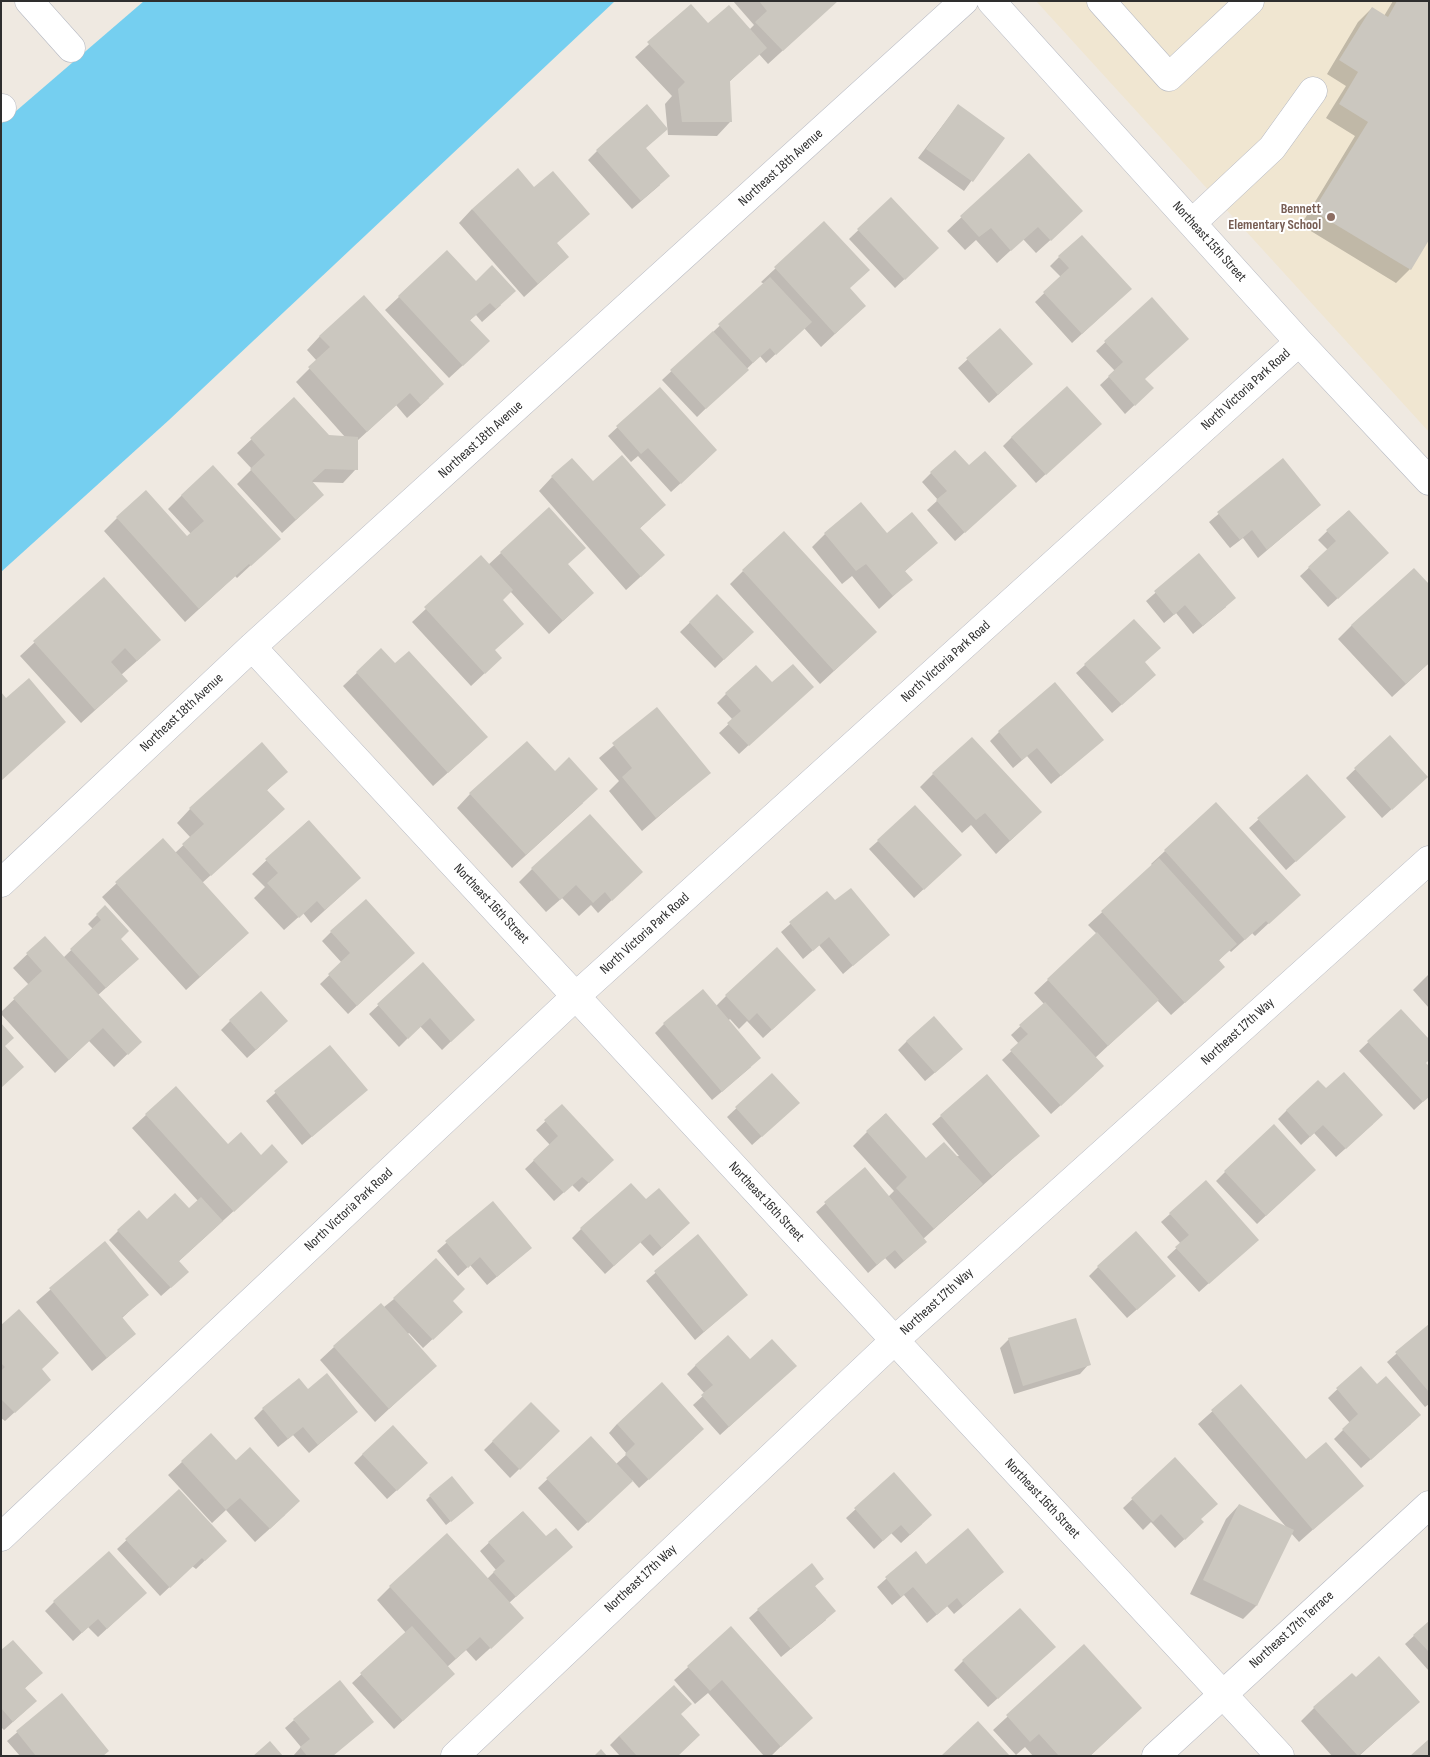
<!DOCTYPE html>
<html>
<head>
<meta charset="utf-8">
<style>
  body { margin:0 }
  #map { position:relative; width:1430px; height:1757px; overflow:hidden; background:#efe9e1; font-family:"Sofia Sans Condensed",sans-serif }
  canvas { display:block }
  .frame { position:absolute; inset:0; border:2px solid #2e2e2e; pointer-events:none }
</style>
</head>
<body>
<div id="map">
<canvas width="1430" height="1757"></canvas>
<div class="frame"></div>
</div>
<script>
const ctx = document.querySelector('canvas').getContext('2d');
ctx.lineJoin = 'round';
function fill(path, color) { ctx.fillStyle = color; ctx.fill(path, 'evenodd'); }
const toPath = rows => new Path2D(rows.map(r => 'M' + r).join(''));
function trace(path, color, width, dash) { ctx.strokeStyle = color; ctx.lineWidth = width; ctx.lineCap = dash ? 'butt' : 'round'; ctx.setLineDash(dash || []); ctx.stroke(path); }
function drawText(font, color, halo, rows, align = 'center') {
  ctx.font = font + ' "Sofia Sans Condensed",sans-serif'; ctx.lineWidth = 4; ctx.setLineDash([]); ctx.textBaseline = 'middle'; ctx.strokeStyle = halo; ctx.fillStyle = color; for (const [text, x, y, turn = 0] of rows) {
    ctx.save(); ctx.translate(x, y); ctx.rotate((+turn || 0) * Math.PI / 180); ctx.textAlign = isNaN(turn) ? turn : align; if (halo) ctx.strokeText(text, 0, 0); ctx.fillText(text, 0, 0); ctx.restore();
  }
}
fill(toPath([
  [1036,1,1429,1,1429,432]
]), '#f0e6d1');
fill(toPath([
  [144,1,615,1,169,420,1,572,1,124]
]), '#75cff0');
fill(toPath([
  [733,1,837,1,768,64,759,54,729,82,730,122,717,136,668,135,665,104,672,96,635,57,691,6,707,25,749,30,754,25],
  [1393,1,1429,1,1410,269,1396,283,1301,225,1355,136,1326,118,1346,86,1327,74,1358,22,1372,8,1384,16],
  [958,105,1003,138,964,191,918,158],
  [645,149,660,185,632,209,588,160,597,151],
  [1028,154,1067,225,1036,253,1023,239,997,263,976,240,965,250,947,231],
  [891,199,928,257,895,288,849,239],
  [472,209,556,244,568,257,524,297,459,223],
  [824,223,849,289,851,319,821,347,804,328,766,363,760,356,697,417,662,380,764,284,761,282],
  [447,252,475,283,501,305,482,322,476,315,469,321,474,355,449,378,385,310],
  [1059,257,1121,298,1072,343,1035,302,1061,277,1050,266],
  [1151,299,1143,397,1125,414,1100,385,1115,371,1096,351],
  [1000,330,1022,373,989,403,958,368],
  [320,336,429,398,407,418,396,405,357,441,356,469,343,483,311,482,309,508,282,533,237,484,252,469,237,453,294,399,329,436,345,437,296,382,317,361,307,350],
  [660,388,707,459,671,492,638,456,631,462,608,436],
  [1091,433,1036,483,1003,446,1012,437],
  [1283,460,1320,505,1258,558,1243,538,1230,548,1209,522],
  [969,467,1006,495,955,541,927,510,938,500,922,482,931,473],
  [552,477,651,518,639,529,649,569,626,590,539,491],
  [182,495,265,552,237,578,235,576,185,622,104,531,117,518,187,538,191,534,168,509],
  [1348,511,1378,562,1328,607,1300,576,1328,550,1318,540],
  [825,534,887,535,936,543,904,572,911,580,879,609,852,576,842,584,812,547],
  [501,553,567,564,579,606,549,634,510,591,501,600,494,651,487,671,471,686,412,622,481,557,488,565],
  [1199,555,1226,607,1193,634,1176,613,1164,623,1146,601],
  [743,571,861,646,820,684,730,584],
  [104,578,146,653,121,675,113,694,81,723,20,656],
  [717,596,743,641,715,668,680,632],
  [1352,625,1429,663,1392,697,1338,639],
  [381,650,472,751,433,786,343,686],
  [1143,663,1145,684,1112,713,1076,673,1085,665],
  [772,684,803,695,739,754,719,733,733,720,717,703,726,694],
  [657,709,709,773,642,831,609,791,619,781,599,758],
  [999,732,1102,740,1051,784,1027,756,1013,768,990,741],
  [1389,737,1417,786,1382,818,1346,778],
  [286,772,266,791,269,823,202,883,248,933,186,990,102,897,163,840,175,853,191,838,177,823,190,809],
  [933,774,1026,826,996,854,971,825,962,833,920,787],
  [1307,776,1335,826,1286,870,1249,828],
  [470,794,583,803,512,868,457,808],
  [308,821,346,891,311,923,303,913,284,930,254,898,265,887,252,874],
  [878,841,951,864,914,898,869,849],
  [1165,851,1285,908,1255,936,1252,933,1231,952,1229,950,1218,961,1210,980,1171,1015,1157,1000,1095,1058,1094,1075,1051,1114,1002,1060,1019,1044,1011,1035,1044,1004,1034,993,1097,934,1088,925,1153,866,1151,864],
  [532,869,627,886,598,913,591,905,579,916,562,898,546,912,519,882],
  [827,892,835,902,888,935,843,974,819,945,803,959,781,932],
  [105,907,119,939,128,968,97,996,140,1042,114,1067,89,1041,55,1073,1,1014,1,1012,29,985,13,968,44,938,63,958,93,929,88,924],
  [331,932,404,962,348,1014,320,984,342,963,322,941],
  [423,964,473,1020,442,1050,420,1026,399,1047,369,1014],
  [1429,974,1429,1008,1413,990],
  [726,996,806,998,763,1038,747,1021,739,1029,730,1019,728,1021,751,1067,712,1100,655,1033,664,1024,716,1006],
  [1401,1011,1424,1063,1429,1096,1414,1110,1359,1051],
  [230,1021,278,1030,247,1058,221,1030],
  [907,1041,952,1058,925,1081,898,1050],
  [330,1046,366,1090,302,1145,266,1101],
  [772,1075,789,1112,752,1145,727,1117],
  [175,1088,228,1145,273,1175,178,1262,178,1281,161,1296,109,1240,118,1231,189,1210,198,1201,132,1128],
  [1326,1090,1373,1124,1336,1157,1314,1133,1301,1145,1278,1119,1287,1110],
  [562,1106,612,1160,579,1192,572,1185,554,1201,525,1169,550,1145,536,1130],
  [885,1114,926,1159,959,1156,932,1124,941,1116,1029,1144,923,1239,926,1242,895,1269,885,1258,868,1273,816,1212,864,1169,888,1197,894,1191,853,1146],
  [1225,1172,1305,1179,1257,1224,1216,1181],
  [493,1202,531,1248,487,1285,470,1265,458,1276,437,1251],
  [1170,1214,1248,1248,1199,1292,1167,1257,1181,1244,1161,1222],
  [581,1229,680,1232,653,1256,640,1242,605,1274,572,1238],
  [698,1236,746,1295,695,1340,646,1281],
  [105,1243,147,1295,122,1318,135,1334,92,1371,36,1302],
  [1098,1267,1165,1285,1127,1318,1089,1276],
  [394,1299,451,1301,452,1321,423,1348,409,1333,407,1335,435,1366,375,1422,320,1360,334,1347],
  [1429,1325,1429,1404,1425,1407,1387,1362],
  [1,1327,40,1369,40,1389,5,1421,1,1418],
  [1009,1339,1089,1364,1080,1374,1014,1394,1000,1348],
  [696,1365,786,1375,720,1435,693,1405,705,1394,687,1374],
  [1360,1368,1411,1424,1361,1468,1334,1439,1350,1423,1328,1398],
  [1241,1386,1306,1461,1362,1486,1299,1542,1291,1533,1256,1606,1243,1619,1190,1594,1226,1519,1239,1505,1287,1528,1198,1424],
  [308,1391,357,1412,309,1453,293,1435,278,1447,254,1418,263,1409],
  [531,1404,558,1431,510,1478,484,1450],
  [617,1424,694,1438,639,1488,632,1480,578,1531,538,1488,591,1438,616,1464,627,1454,609,1433],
  [211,1435,285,1515,255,1542,226,1510,212,1523,168,1475],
  [363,1454,417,1472,387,1499,354,1463],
  [1175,1459,1200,1520,1193,1531,1175,1548,1151,1522,1143,1530,1123,1508],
  [894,1474,922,1524,901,1543,891,1533,874,1549,846,1518],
  [179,1491,216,1550,196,1569,192,1566,160,1596,117,1549],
  [430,1496,468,1507,446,1525,426,1500],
  [522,1512,562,1555,509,1603,509,1631,476,1661,466,1650,447,1667,444,1682,394,1729,352,1683,406,1633,377,1600,390,1587,487,1579,496,1570,480,1551],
  [915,1553,926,1565,1003,1572,954,1614,947,1606,927,1623,904,1595,892,1605,877,1587],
  [823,1578,814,1587,826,1620,781,1657,749,1618,758,1610],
  [54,1602,136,1602,98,1637,88,1627,73,1641,45,1611],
  [1429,1622,1429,1671,1405,1644],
  [731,1628,797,1731,771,1756,764,1756,708,1693,695,1704,674,1680],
  [1084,1646,1141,1708,1090,1756,1033,1756,1025,1747,1016,1755,993,1730],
  [1,1652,41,1673,24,1689,26,1710,4,1730,1,1727],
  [1045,1656,988,1707,954,1670,963,1661],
  [1356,1679,1404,1715,1359,1756,1332,1756,1301,1721,1314,1708],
  [62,1694,102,1756,20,1756,7,1741],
  [680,1715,677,1756,620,1756,610,1745,619,1736],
  [294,1720,333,1756,293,1756,301,1747,285,1728]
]), '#0003');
fill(toPath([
  [759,1,838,1,783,51,755,22,767,11],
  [1397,1,1429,1,1429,240,1411,270,1313,211,1368,122,1339,104,1358,72,1339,60,1372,7,1388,17],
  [691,4,708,23,729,5,767,48,730,81,732,122,682,122,678,89,685,82,647,42],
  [647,104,668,129,646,148,670,176,641,201,596,150],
  [958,104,1005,138,973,182,926,149],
  [1029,153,1083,211,1051,241,1038,227,1011,251,991,228,979,237,960,216],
  [518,168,534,187,553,171,590,214,557,243,569,257,538,284,472,209],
  [891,197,939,248,905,280,857,229],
  [824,221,870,270,850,288,866,306,835,334,774,267],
  [1082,235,1132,289,1082,334,1043,292,1069,268,1058,256],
  [447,250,476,281,492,265,516,291,496,309,490,303,470,320,490,341,463,366,398,296],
  [770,277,812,322,776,355,770,348,753,363,718,324],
  [364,295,444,384,421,405,410,393,367,432,308,367,330,347,319,336],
  [1152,297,1189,339,1145,379,1154,388,1135,406,1108,376,1123,362,1104,341],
  [1000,328,1033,364,998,395,966,358],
  [713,331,749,370,706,409,670,370],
  [1067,386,1102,424,1046,475,1011,437],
  [660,387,717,450,681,484,648,448,641,454,616,426],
  [294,397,329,435,358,437,358,470,325,469,312,481,324,495,296,520,250,469,265,455,250,438],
  [955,450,969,465,985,451,1017,486,965,533,936,500,947,491,930,472],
  [622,455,666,505,640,528,665,555,641,577,551,476,572,458,593,481],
  [1283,458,1321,505,1267,550,1252,530,1240,540,1217,512],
  [213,465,281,539,251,566,249,564,199,609,116,517,146,490,187,536,204,521,181,495],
  [861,502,887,533,912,512,938,543,905,571,913,580,893,596,866,564,856,571,824,533],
  [549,507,586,548,568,564,594,593,563,621,500,552],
  [1349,510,1389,553,1338,599,1308,567,1336,541,1326,530],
  [784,531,877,632,834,671,742,570],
  [1199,553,1236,598,1203,626,1185,605,1174,615,1154,591],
  [481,555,513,590,503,600,524,624,495,650,502,658,485,674,424,607],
  [1414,568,1429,584,1429,663,1406,684,1351,625],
  [104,577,161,640,137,661,125,648,111,662,128,681,95,710,33,641],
  [717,594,754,632,724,660,689,622],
  [1134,619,1161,648,1145,662,1156,675,1122,705,1084,664],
  [381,648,395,663,409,651,488,737,448,773,356,672],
  [793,664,814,687,749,746,727,723,741,711,725,693,756,665,772,682],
  [29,678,66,722,1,781,1,692,6,698],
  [1055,682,1104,740,1061,776,1037,748,1022,760,998,731],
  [657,707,711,773,656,818,622,777,632,768,612,743],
  [1390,735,1428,777,1392,810,1354,768],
  [972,737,1042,812,1010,841,985,813,976,820,932,773],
  [527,741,555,771,569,757,598,789,526,855,469,793],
  [262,742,288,772,267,790,285,809,211,876,182,844,204,824,189,808],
  [1307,774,1346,817,1296,862,1257,818],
  [1216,802,1301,895,1269,924,1266,921,1245,940,1164,850],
  [915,805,962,855,924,890,877,840],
  [590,814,643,872,612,901,605,892,593,903,576,885,560,900,531,868],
  [309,820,361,878,325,910,317,901,299,918,267,883,278,873,265,859],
  [163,838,249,933,200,977,115,882],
  [1159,858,1237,944,1219,960,1225,967,1185,1003,1101,911],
  [851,888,890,935,853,966,829,937,813,951,789,922,827,891,835,900],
  [366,899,415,953,357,1006,328,974,350,953,330,931],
  [105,905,129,931,121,939,139,959,106,988,70,949,101,920,96,914],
  [1097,932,1159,1000,1108,1046,1047,979],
  [45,936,142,1042,128,1055,103,1028,69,1060,13,998,42,971,26,953],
  [777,947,816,990,772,1030,757,1013,749,1021,725,995],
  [423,962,475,1020,451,1042,430,1018,408,1039,377,1004],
  [703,989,761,1058,722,1092,663,1023],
  [261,991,288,1021,256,1050,229,1020],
  [1045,1002,1104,1066,1061,1106,1010,1050,1028,1034,1019,1025],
  [1401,1009,1429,1039,1429,1060,1426,1063,1429,1066,1429,1097,1423,1102,1367,1041],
  [934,1016,963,1049,935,1073,906,1041],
  [1,1023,14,1038,5,1046,24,1067,1,1088],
  [330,1045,368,1090,312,1137,274,1091],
  [1344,1072,1383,1115,1346,1149,1323,1125,1310,1137,1286,1110,1318,1080,1326,1088],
  [772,1073,800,1103,762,1137,735,1107],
  [987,1074,1040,1136,992,1176,940,1115],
  [176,1086,228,1144,241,1132,261,1155,272,1144,288,1162,234,1212,145,1114],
  [562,1104,614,1160,589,1183,582,1177,564,1193,533,1160,558,1136,544,1120],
  [886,1113,926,1158,944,1142,983,1184,934,1229,896,1188,907,1177,866,1131],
  [1274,1124,1316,1170,1266,1216,1224,1171],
  [865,1167,927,1242,904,1261,895,1250,877,1265,824,1202],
  [1206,1180,1259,1240,1209,1284,1175,1247,1189,1235,1169,1213],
  [631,1183,646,1199,659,1188,690,1223,662,1248,650,1234,614,1266,580,1228],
  [175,1193,189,1208,201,1197,223,1221,179,1261,189,1272,171,1288,117,1230,139,1210,147,1219],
  [493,1201,532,1248,497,1277,480,1257,468,1268,445,1241],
  [1136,1231,1176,1276,1137,1310,1097,1266],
  [698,1234,748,1295,704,1332,654,1271],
  [105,1241,149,1295,122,1317,136,1334,107,1358,49,1288],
  [436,1258,465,1289,453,1301,463,1312,433,1340,393,1298],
  [381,1303,437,1366,389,1409,333,1346],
  [19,1309,59,1353,42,1369,51,1380,15,1413,1,1399,1,1371,5,1367,1,1363,1,1325],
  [1076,1318,1091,1365,1023,1386,1008,1338],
  [1429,1324,1429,1392,1395,1352],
  [728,1335,750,1359,772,1339,797,1366,729,1427,701,1395,713,1385,695,1365],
  [1361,1366,1377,1384,1386,1376,1421,1415,1371,1460,1342,1429,1358,1414,1336,1388],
  [327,1373,358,1412,318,1445,303,1427,288,1439,262,1408,299,1378,308,1389],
  [662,1382,704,1429,649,1480,625,1454,635,1444,617,1424],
  [1241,1384,1306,1459,1326,1442,1364,1486,1313,1530,1211,1410],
  [531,1402,560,1431,520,1470,492,1441],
  [393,1425,428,1463,397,1491,362,1454],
  [211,1433,236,1460,250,1447,300,1501,270,1529,240,1498,226,1510,181,1461],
  [591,1436,633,1481,588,1523,546,1478],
  [1175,1457,1218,1504,1201,1519,1204,1522,1185,1540,1161,1514,1153,1522,1131,1498],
  [894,1472,932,1515,910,1535,901,1525,883,1541,854,1508],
  [452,1476,474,1503,451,1522,429,1495],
  [179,1489,227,1541,205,1561,202,1558,170,1588,125,1539],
  [1239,1504,1294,1530,1257,1606,1203,1580],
  [523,1511,546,1536,556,1528,573,1547,516,1597,493,1572,505,1561,488,1542],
  [968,1528,1004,1572,963,1606,957,1598,937,1615,913,1587,901,1597,885,1577,916,1551,926,1564],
  [447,1533,524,1618,491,1649,480,1637,456,1659,389,1586],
  [109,1551,147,1593,107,1629,98,1619,82,1633,53,1601],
  [812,1563,824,1579,815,1586,836,1611,791,1649,757,1609],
  [1020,1608,1056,1647,998,1699,962,1660],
  [1429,1621,1429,1652,1413,1635],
  [412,1626,455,1674,403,1721,360,1673],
  [731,1626,813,1718,781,1747,722,1680,710,1691,687,1666],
  [13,1640,43,1673,25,1688,37,1701,13,1722,1,1708,1,1650],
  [1084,1644,1142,1708,1090,1756,1059,1756,1039,1734,1030,1742,1006,1715],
  [1379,1656,1420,1702,1358,1756,1313,1707,1352,1673,1356,1677],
  [340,1680,374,1722,333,1756,307,1756,300,1747,310,1739,293,1719],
  [674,1685,692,1704,681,1714,700,1735,678,1756,637,1756,619,1736],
  [62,1693,109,1751,103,1756,36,1756,16,1731],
  [978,1721,1010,1756,941,1756],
  [1429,1739,1429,1756,1410,1756],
  [270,1741,283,1756,253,1756],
  [601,1749,607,1756,594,1756]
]), '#cbc7bf');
const minor = toPath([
  [29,1,71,48],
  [991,1,1299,342,1429,481],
  [1101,1,1169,77,1250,1],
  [1,108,2,108],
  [1192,223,1272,148,1313,91],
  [252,647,1280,1756],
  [1,883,252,647,964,1],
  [1,1537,576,996,1299,342],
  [455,1756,895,1340,1429,860],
  [1156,1756,1429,1505]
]);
trace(minor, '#b4b7c1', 29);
trace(minor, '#fff', 28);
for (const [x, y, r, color] of [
  [1331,217,5,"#8d6e63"]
]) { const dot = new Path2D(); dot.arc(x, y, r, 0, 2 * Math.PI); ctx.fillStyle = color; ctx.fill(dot); trace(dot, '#fff', 2); }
drawText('14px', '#2e2e2e', '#fff', [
  ["Northeast 18th Avenue",781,168,-42],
  ["Northeast 15th Street",1209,242,48],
  ["North Victoria Park Road",1246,390,-42],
  ["Northeast 18th Avenue",481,440,-42],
  ["North Victoria Park Road",946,662,-42],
  ["Northeast 18th Avenue",182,713,-43],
  ["Northeast 16th Street",491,904,47],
  ["North Victoria Park Road",645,934,-42],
  ["Northeast 17th Way",1238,1032,-42],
  ["Northeast 16th Street",766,1202,47],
  ["North Victoria Park Road",349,1210,-43],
  ["Northeast 17th Way",937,1302,-42],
  ["Northeast 16th Street",1042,1499,47],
  ["Northeast 17th Way",641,1579,-43],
  ["Northeast 17th Terrace",1292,1630,-42]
]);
drawText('bold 14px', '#785e54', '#fff', [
  ["Bennett",1321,209],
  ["Elementary School",1321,225]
], 'right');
</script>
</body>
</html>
